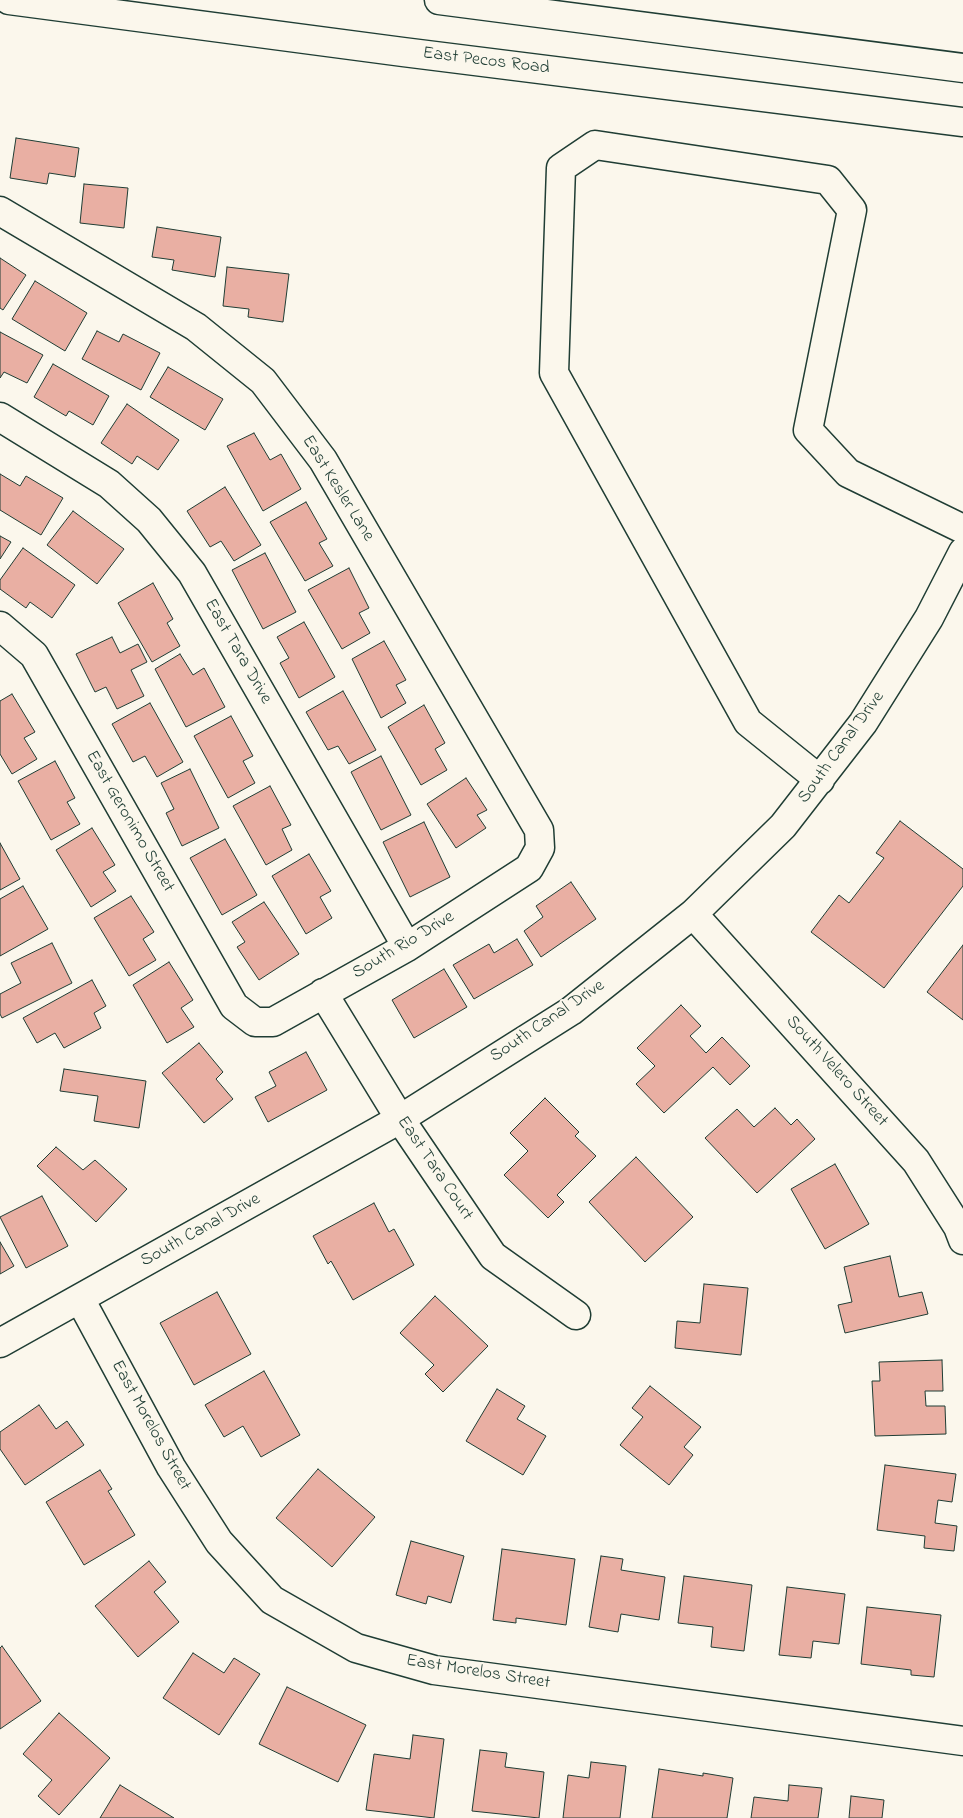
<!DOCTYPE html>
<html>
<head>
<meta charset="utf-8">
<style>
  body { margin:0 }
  canvas { display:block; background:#fbf7ec }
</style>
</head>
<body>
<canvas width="963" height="1818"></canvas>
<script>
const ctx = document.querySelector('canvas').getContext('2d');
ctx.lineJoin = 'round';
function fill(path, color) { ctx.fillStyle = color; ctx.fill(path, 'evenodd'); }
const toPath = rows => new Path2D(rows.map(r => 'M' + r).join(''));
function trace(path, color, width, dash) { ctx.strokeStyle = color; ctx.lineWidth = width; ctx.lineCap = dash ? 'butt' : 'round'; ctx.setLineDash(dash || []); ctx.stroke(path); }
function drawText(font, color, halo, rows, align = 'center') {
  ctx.font = font + ' "Indie Flower",sans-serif'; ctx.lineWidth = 4; ctx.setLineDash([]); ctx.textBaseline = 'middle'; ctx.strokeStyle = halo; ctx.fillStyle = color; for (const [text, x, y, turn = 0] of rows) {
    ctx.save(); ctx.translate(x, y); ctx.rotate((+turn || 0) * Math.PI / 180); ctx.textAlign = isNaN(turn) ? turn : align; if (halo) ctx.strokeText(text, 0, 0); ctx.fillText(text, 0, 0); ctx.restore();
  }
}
const building = toPath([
  [16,138,79,148,75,177,49,173,47,184,10,178,16,138],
  [84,184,128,188,124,228,80,223,84,184],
  [157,227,221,237,215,277,172,270,174,260,152,257,157,227],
  [0,258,26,275,3,310,0,308,0,258],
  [227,267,289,274,283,322,248,317,249,309,223,306,227,267],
  [35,281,87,313,65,351,12,319,35,281],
  [97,331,119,342,123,334,160,353,141,390,82,359,97,331],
  [0,332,43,355,27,383,4,372,0,378,0,332],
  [53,364,109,396,93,425,69,411,66,416,34,397,53,364],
  [168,367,223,399,205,430,150,397,168,367],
  [127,404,179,440,158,470,137,456,132,464,101,443,127,404],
  [254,433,270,460,281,454,301,489,263,511,227,446,254,433],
  [0,474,20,486,26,476,63,498,41,535,0,510,0,474],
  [225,487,261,545,234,561,221,541,210,547,187,511,225,487],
  [306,502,327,539,319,543,333,566,305,581,270,522,306,502],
  [73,511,124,549,97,584,47,545,73,511],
  [0,536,11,542,0,559,0,536],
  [23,548,75,585,52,618,30,602,26,608,0,589,0,580,23,548],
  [265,553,296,612,263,629,232,570,265,553],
  [349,568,369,608,359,613,370,633,342,649,308,590,349,568],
  [153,583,173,619,167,623,180,646,152,662,118,603,153,583],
  [304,622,335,677,299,698,280,663,289,658,277,637,304,622],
  [112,637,120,653,138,644,147,662,131,670,144,696,117,709,106,687,95,692,76,654,112,637],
  [384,641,406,680,396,685,406,703,381,718,352,659,384,641],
  [180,654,193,675,204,668,225,707,186,727,155,669,180,654],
  [343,691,376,750,349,764,338,746,328,750,306,712,343,691],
  [12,694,35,732,24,738,37,759,12,774,0,754,0,701,12,694],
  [150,703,183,762,157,777,145,756,133,762,112,724,150,703],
  [424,705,445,743,435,749,447,770,421,785,388,727,424,705],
  [231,716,253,756,243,761,255,783,228,798,194,736,231,716],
  [381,756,411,815,381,830,351,772,381,756],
  [55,761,75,798,67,802,80,824,51,840,18,781,55,761],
  [190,769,219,828,182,846,166,813,174,809,161,783,190,769],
  [466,778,487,810,477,815,486,828,456,848,427,804,466,778],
  [270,786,291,825,282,829,292,850,266,865,233,806,270,786],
  [900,821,963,869,963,886,884,988,811,932,839,895,849,903,884,858,876,853,900,821],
  [424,822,450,877,410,897,383,842,424,822],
  [92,828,115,865,103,872,116,891,91,907,56,850,92,828],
  [225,839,257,895,222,915,190,858,225,839],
  [0,843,20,879,0,890,0,843],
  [309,854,331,891,320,897,332,918,306,934,272,876,309,854],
  [571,882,596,919,541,957,524,931,543,917,536,906,571,882],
  [23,886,48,929,0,956,0,899,23,886],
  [131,896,154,932,143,939,156,960,129,976,94,918,131,896],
  [264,902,299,954,259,980,237,947,245,942,232,922,264,902],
  [517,939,533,965,474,999,453,965,489,944,494,953,517,939],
  [52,943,72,983,2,1018,0,1014,0,994,21,983,11,963,52,943],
  [963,945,963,1020,927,992,963,945],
  [169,962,193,1000,181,1008,194,1027,167,1043,133,985,169,962],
  [444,969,467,1007,414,1038,392,1000,444,969],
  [92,980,106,1006,94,1013,101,1028,64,1048,55,1033,37,1043,23,1018,92,980],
  [681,1005,701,1026,690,1036,706,1053,722,1037,750,1066,730,1085,713,1067,664,1113,636,1084,655,1066,637,1048,681,1005],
  [199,1043,223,1072,216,1079,233,1099,204,1123,162,1073,199,1043],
  [306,1052,327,1090,268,1122,255,1097,276,1086,269,1072,306,1052],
  [64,1069,146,1081,139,1128,94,1121,98,1096,60,1091,64,1069],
  [545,1098,579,1132,575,1136,596,1156,557,1195,564,1202,548,1218,504,1175,528,1151,510,1133,545,1098],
  [775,1108,791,1125,797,1119,815,1139,757,1193,705,1138,737,1109,754,1127,775,1108],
  [56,1147,83,1170,95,1160,127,1189,96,1222,37,1166,56,1147],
  [636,1157,693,1217,645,1262,589,1202,636,1157],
  [835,1164,869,1224,825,1249,791,1189,835,1164],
  [42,1196,68,1246,26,1268,0,1217,42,1196],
  [374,1203,389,1232,394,1229,414,1265,353,1300,331,1261,328,1264,313,1236,374,1203],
  [0,1242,14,1266,0,1274,0,1242],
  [890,1256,899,1297,922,1292,928,1314,845,1333,838,1305,852,1302,844,1267,890,1256],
  [704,1284,748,1288,741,1355,675,1348,677,1321,700,1323,704,1284],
  [217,1292,251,1354,194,1385,160,1323,217,1292],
  [435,1296,488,1346,443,1392,425,1374,434,1365,400,1333,435,1296],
  [942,1360,943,1391,925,1391,926,1406,945,1406,946,1434,875,1436,872,1381,880,1381,879,1362,942,1360],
  [264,1371,300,1435,261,1457,243,1426,224,1437,205,1405,264,1371],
  [650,1386,701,1427,684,1447,693,1455,669,1485,620,1445,643,1417,632,1408,650,1386],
  [497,1389,525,1406,517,1419,546,1436,523,1475,466,1441,497,1389],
  [39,1405,56,1429,67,1421,84,1445,25,1485,0,1449,0,1432,39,1405],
  [885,1465,956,1474,952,1502,938,1500,935,1523,957,1526,954,1551,924,1548,925,1536,877,1530,885,1465],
  [318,1469,375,1517,332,1567,276,1518,318,1469],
  [100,1470,112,1489,108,1491,135,1535,84,1565,46,1502,100,1470],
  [411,1541,464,1556,451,1603,428,1596,426,1604,396,1595,411,1541],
  [502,1549,575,1559,566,1625,516,1618,516,1623,493,1620,502,1549],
  [601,1556,623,1559,621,1570,665,1577,659,1620,621,1614,618,1632,589,1627,601,1556],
  [149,1561,166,1582,154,1592,179,1622,138,1657,95,1606,149,1561],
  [684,1576,752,1585,744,1651,711,1647,713,1627,678,1623,684,1576],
  [787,1587,845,1594,839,1644,813,1641,811,1658,779,1655,787,1587],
  [867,1607,941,1615,934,1677,911,1675,911,1670,861,1664,867,1607],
  [2,1646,41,1701,0,1729,0,1648,2,1646],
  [193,1653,224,1673,234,1658,260,1674,219,1735,163,1698,193,1653],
  [287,1687,366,1725,338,1782,259,1744,287,1687],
  [59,1713,110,1758,59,1815,38,1796,52,1780,23,1754,59,1713],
  [413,1735,444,1739,434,1818,366,1810,374,1754,410,1759,413,1735],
  [480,1750,507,1753,505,1767,544,1772,539,1818,472,1811,480,1750],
  [591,1762,626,1766,620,1818,563,1818,568,1775,589,1778,591,1762],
  [659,1769,703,1776,703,1773,733,1778,727,1818,652,1818,659,1769],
  [120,1785,174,1818,100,1818,120,1785],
  [789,1785,822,1788,818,1818,751,1818,754,1797,788,1801,789,1785],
  [851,1796,884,1800,882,1818,849,1818,851,1796]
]);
fill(building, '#e9afa3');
trace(building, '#1f3d34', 1);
const minor = toPath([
  [0,211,196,327,263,381,323,460,539,830,540,848,529,868,407,947,273,1022,255,1022,234,1006,34,655,0,626],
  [0,417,109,484,149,520,192,573,407,947],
  [820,780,748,722,554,373,561,168,595,145,828,180,852,210,808,430,848,473,963,529],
  [693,914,916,1161,958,1227,963,1240],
  [323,993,400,1119,493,1256,576,1315],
  [80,1299,171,1467,219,1542,272,1600,356,1648,434,1670,963,1741],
  [0,1343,400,1119,571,1011,693,914,783,826,863,723,929,618,963,552]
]);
const major = toPath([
  [9,0,403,52,963,122],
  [439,0,963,68]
]);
trace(minor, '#1f3d34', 31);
trace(major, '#1f3d34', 31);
trace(minor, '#fbf7ec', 28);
trace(major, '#fbf7ec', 28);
drawText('18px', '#1f3d34', '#fbf7ec', [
  ["East Pecos Road",486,62,7],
  ["East Kesler Lane",337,489,58],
  ["East Tara Drive",237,652,60],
  ["South Canal Drive",842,748,-54],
  ["East Geronimo Street",129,822,60],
  ["South Rio Drive",404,946,-31],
  ["South Canal Drive",548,1022,-34],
  ["South Velero Street",836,1072,48],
  ["East Tara Court",434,1169,56],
  ["South Canal Drive",201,1231,-29],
  ["East Morelos Street",150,1426,61],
  ["East Morelos Street",478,1673,9]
]);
</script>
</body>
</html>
